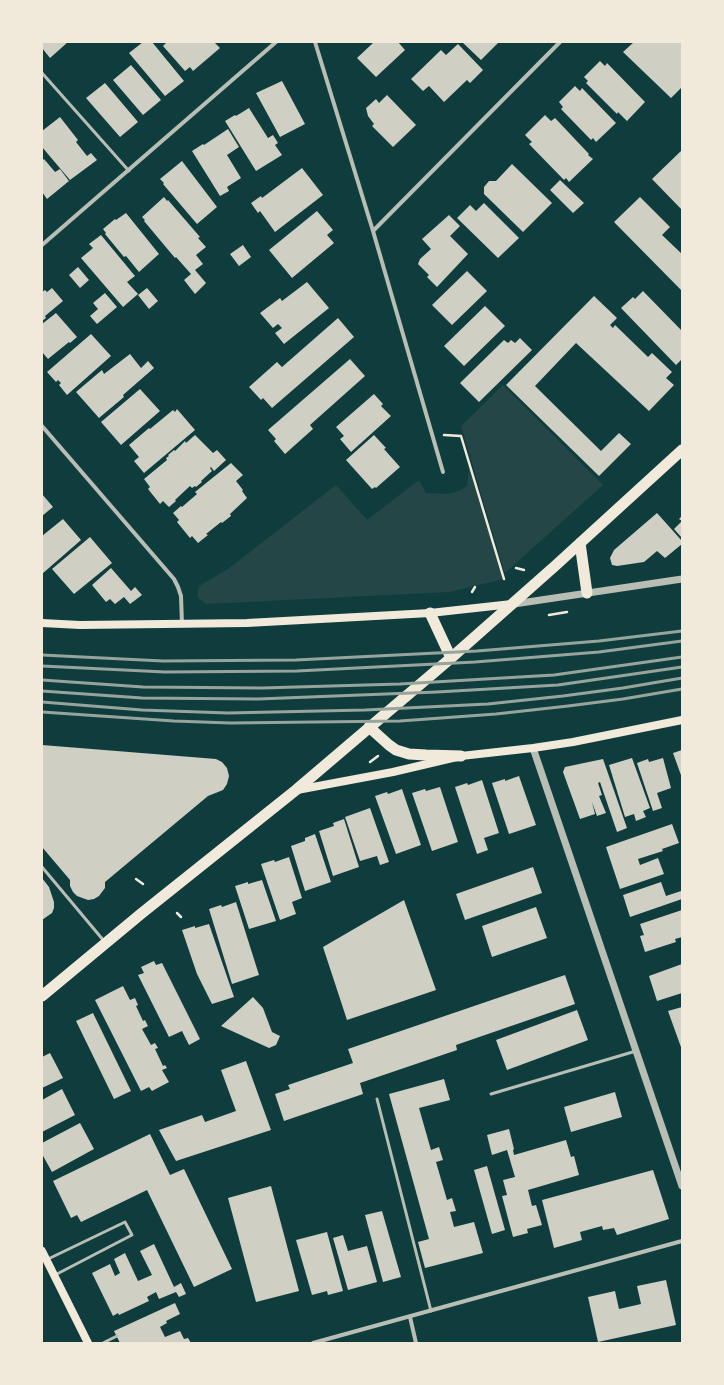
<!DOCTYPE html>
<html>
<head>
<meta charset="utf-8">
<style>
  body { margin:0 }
  #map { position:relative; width:724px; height:1385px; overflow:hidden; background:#0f3d3e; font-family:Cabin,sans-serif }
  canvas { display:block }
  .frame { position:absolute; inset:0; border:43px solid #f1e9da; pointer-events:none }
</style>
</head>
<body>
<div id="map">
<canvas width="724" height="1385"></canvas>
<div class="frame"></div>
</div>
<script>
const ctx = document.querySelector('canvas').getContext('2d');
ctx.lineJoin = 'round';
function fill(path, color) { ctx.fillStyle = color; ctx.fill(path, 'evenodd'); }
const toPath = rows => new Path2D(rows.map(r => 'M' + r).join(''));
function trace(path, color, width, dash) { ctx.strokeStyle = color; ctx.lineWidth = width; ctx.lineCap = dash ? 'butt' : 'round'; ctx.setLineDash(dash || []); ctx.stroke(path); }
fill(toPath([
  [503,385,603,485,506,572,504,571,461,426],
  [469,467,504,579,449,592,206,604,197,597,199,586,228,569,336,485,367,520,419,480,426,493,447,494,459,491,467,486]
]), '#244646');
fill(toPath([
  [42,42,68,42,50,58,42,48],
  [143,42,152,42,184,81,165,96,129,53],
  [167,42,214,42,220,48,193,71,190,67,185,71,163,46],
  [374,42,398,42,405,50,376,77,357,58],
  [462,42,499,42,481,60],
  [634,42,682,42,682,87,671,98,623,52],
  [458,44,483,70,470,83,467,80,444,102,429,86,423,91,411,79,441,50,446,55],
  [600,61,605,66,607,63,645,102,627,121,618,112,617,114,586,83,588,81,584,77],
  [131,65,161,100,143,115,113,80],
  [282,81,305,124,280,137,256,93],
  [105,83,138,122,120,137,86,98],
  [575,86,580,91,582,88,616,123,596,142,593,138,591,140,561,109,563,107,559,102],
  [387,95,416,125,393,147,372,126,374,124,368,116,366,108,376,99,379,103],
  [249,108,268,138,273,135,278,143,275,145,282,155,256,171,225,121,235,115,236,116],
  [545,115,551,121,555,118,589,154,588,155,593,159,569,182,566,178,564,180,529,144,532,142,525,135],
  [60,117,78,140,76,142,87,156,91,153,97,160,70,180,42,147,42,131],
  [228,129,239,147,227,155,241,178,227,187,229,191,220,196,192,151,203,144,204,145],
  [681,151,682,152,682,210,652,179],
  [42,159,43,160,44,159,55,172,60,169,69,181,47,199,42,192],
  [182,161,217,207,197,224,163,184,164,183,160,179],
  [512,164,552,203,523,232,484,194,484,187,489,181,496,181],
  [302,168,323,195,275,232,260,211,258,213,251,203,261,196,262,198],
  [560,180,584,203,573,213,550,190],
  [164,197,167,201,168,200,200,237,198,238,206,247,196,255,203,264,195,270,206,283,195,294,184,280,191,274,176,257,175,258,144,221,145,220,142,217],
  [640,197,670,227,662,235,682,254,682,291,614,222],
  [484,203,519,238,498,258,457,218,470,205,476,211],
  [317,211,333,230,327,235,334,243,292,278,269,250],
  [126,213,159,254,139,272,126,256,124,257,105,234,106,233,103,229,115,219,116,220],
  [449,215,460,226,450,236,468,254,437,287,427,277,429,275,418,264,420,259,431,249,422,239],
  [101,235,135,276,127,282,138,294,123,307,81,258,93,248,89,244],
  [243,245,251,257,239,266,230,254],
  [78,267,89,280,80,288,69,275],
  [467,271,487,291,452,325,432,305],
  [307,282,329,308,284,344,275,333,282,328,278,324,273,328,260,313,280,298,282,301],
  [52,288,63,301,45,316,46,318,42,321,42,292,45,290,47,292],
  [147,288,158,301,149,309,138,295],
  [643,291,682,331,682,359,676,365,621,308,633,297,635,299],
  [105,293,117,307,97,324,90,316,98,309,93,303],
  [594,296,617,318,610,325,613,328,615,325,648,357,652,353,672,372,666,378,674,385,649,411,576,343,535,386,601,451,619,433,631,444,599,476,506,385],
  [485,306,505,326,464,366,444,346],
  [56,313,77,337,70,343,69,342,48,359,42,352,42,324],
  [338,318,354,337,272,408,263,398,261,400,249,387,277,362,282,367],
  [91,334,111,356,67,395,59,385,61,383,58,380,56,382,47,372],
  [520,338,532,350,479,402,460,383,504,340,508,343,511,340,515,343],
  [130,354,141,368,148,361,154,368,123,395,124,397,99,418,76,392,102,370,104,374],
  [350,359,365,376,310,425,313,429,285,454,274,441,276,439,268,430],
  [140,389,160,411,121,445,101,422],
  [374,394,383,404,381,406,391,416,351,452,340,439,344,436,336,427],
  [177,409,195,430,144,473,134,461,139,457,129,445,149,428,150,429,173,410,175,412],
  [195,435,213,453,217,450,226,460,214,471,211,467,210,468,212,471,201,481,202,482,196,487,195,486,192,488,190,486,175,500,176,501,169,507,163,501,160,504,148,489,150,487,144,479,167,460,166,458,169,456,168,455,174,450,175,451,185,441,186,443],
  [374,435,386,448,384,449,400,467,376,488,375,487,372,489,346,460],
  [231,463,243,475,236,481,243,490,242,491,247,498,230,514,231,516,222,523,221,522,206,534,208,535,198,543,192,536,190,538,177,522,179,520,173,513,181,506,182,507,197,494,195,492],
  [42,494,53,507,42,516],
  [657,513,682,541,682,544,665,558,657,551,644,562,617,566,612,565,610,558,614,550],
  [682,516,682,538,674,529,682,521,679,519],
  [63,519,81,540,42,574,42,536],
  [90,537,112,563,74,594,52,569],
  [111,568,131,591,135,587,142,595,130,604,124,597,115,604,110,599,106,602,92,585],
  [42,745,216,759,222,762,227,768,229,776,227,784,223,790,208,796,105,882,105,888,99,896,94,899,88,900,77,896,73,892,70,886,70,880,42,847],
  [682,750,682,778,673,753],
  [632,758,650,808,643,811,646,817,636,821,634,814,625,817,609,765],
  [663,758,671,788,657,793,662,808,653,811,637,763,648,759,649,762],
  [603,759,627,828,617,832,600,782,598,783,602,795,599,796,606,813,597,816,592,802,595,814,580,819,563,772,565,767],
  [519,776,536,825,509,834,492,783,505,779,505,781],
  [482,780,499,833,484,838,488,850,477,854,455,787,467,783,468,785],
  [440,787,458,842,432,851,412,793,425,789,426,791],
  [402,789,421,845,396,854,375,796,387,792,388,794],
  [370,808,389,862,380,865,377,856,360,861,345,817],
  [344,819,359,867,333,876,319,831,334,826,333,823],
  [672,824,679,843,662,849,663,851,638,859,640,865,658,858,664,874,620,889,606,847],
  [315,834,331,882,305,891,291,846,305,841,305,838],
  [289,857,302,898,292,902,296,914,280,920,261,864,274,860,275,862],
  [533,867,542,893,465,920,456,894],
  [42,878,49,887,54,902,54,908,52,913,42,920],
  [262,880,276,921,249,929,235,886,248,882,248,884],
  [661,882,666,896,681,891,682,899,630,917,623,895],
  [404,900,436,990,347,1020,323,947],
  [236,902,259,975,232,984,209,909,221,905,222,907],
  [536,907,547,938,492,957,482,926],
  [682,910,682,937,675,939,676,942,645,952,640,936,644,935,640,924],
  [209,924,234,997,212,1004,197,974,182,930,195,926,195,928],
  [154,961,156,965,162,963,200,1039,189,1045,182,1031,169,1037,138,975,144,973,141,967],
  [682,964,682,993,657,1001,649,976],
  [565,975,575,1004,456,1045,457,1050,360,1083,363,1094,284,1121,275,1094,290,1089,288,1085,353,1063,348,1049],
  [123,986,130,1000,135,998,138,1005,136,1006,143,1021,145,1020,148,1026,142,1029,151,1045,155,1043,158,1048,155,1049,163,1066,165,1065,167,1068,162,1070,169,1082,152,1091,149,1087,141,1091,95,1000],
  [253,997,263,1008,272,1032,280,1036,276,1045,269,1048,221,1026],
  [682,1007,682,1050,668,1011],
  [577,1010,588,1040,507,1070,496,1040],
  [93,1013,131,1091,114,1099,76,1021],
  [50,1053,63,1078,42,1088,42,1057],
  [246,1061,271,1130,176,1161,159,1130,202,1115,205,1122,236,1111,221,1070],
  [444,1079,450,1100,419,1108,431,1150,439,1147,443,1160,436,1162,447,1200,452,1198,456,1211,450,1212,454,1227,474,1222,483,1253,425,1268,418,1242,429,1239,389,1094],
  [62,1089,75,1115,42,1132,42,1100],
  [615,1092,622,1117,571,1132,564,1107],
  [80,1123,94,1149,52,1172,42,1154,42,1143],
  [509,1129,514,1149,513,1150,514,1155,566,1140,571,1157,574,1156,579,1175,528,1190,532,1206,536,1205,542,1225,527,1229,528,1233,513,1237,502,1196,507,1195,503,1180,515,1177,507,1150,492,1155,487,1135],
  [150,1134,170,1175,184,1169,232,1269,194,1287,147,1190,81,1222,77,1215,71,1218,53,1181],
  [487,1166,505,1230,492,1234,474,1170],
  [653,1170,669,1219,617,1235,614,1228,603,1230,602,1226,580,1232,582,1240,554,1248,542,1200],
  [271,1186,299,1291,256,1302,228,1198],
  [382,1211,401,1277,383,1282,365,1215],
  [327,1232,343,1291,328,1295,327,1291,312,1295,296,1240],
  [343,1235,348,1251,367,1246,377,1282,348,1290,333,1238],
  [154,1244,174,1287,181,1283,186,1294,179,1297,176,1292,159,1299,156,1292,147,1297,149,1301,119,1315,118,1313,113,1316,92,1273,110,1264,115,1276,120,1273,114,1259,125,1253,138,1281,152,1275,140,1251],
  [666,1280,676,1325,598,1342,588,1297,615,1291,619,1309,641,1304,637,1286],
  [175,1303,180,1314,166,1321,167,1323,160,1327,165,1337,180,1331,184,1339,188,1338,191,1343,120,1343,114,1331]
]), '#cfcfc3');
trace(toPath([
  [444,435,461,436,504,579],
  [516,568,524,570],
  [472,592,475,587],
  [549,615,567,612],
  [370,762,378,756],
  [136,879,143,884],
  [177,913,181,917]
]), '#f1e9da', 2.5);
trace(toPath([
  [42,73,129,171],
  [42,867,104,941],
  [491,1094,636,1051],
  [377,1099,431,1311],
  [46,1260,125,1222,132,1235,55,1275],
  [103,1343,117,1336]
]), '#b8beb3', 3);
trace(toPath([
  [315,42,373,231,443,472],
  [373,231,560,42],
  [42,245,276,42],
  [42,426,174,579,178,587,181,596,182,624],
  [410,1317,416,1343],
  [313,1343,682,1241]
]), '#b8beb3', 4);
trace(toPath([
  [514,604,682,579],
  [533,748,682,1186]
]), '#b8beb3', 7);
trace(toPath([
  [42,623,80,625,247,623,430,613,512,604],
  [297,790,393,772,461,756,533,748,573,742,682,720],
  [42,1251,88,1343]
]), '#f1e9da', 8);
trace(toPath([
  [580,543,587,593],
  [430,613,451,658],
  [369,727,389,745,396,750,409,754,426,755,461,756],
  [42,996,142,913,296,790,451,658,555,566,682,450]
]), '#f1e9da', 11);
trace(toPath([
  [42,655,163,661,296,660,477,651,599,641,682,631],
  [42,666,165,672,297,671,475,662,599,652,682,641],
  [42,680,143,687,262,688,400,684,554,675,682,657],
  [42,691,142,698,258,699,437,692,558,685,682,667],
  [42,702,142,710,228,713,365,710,488,704,563,696,623,688,682,678],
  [42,712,174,721,230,723,400,721,496,714,568,706,623,699,682,689]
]), '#97a49c', 3);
</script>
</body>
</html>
